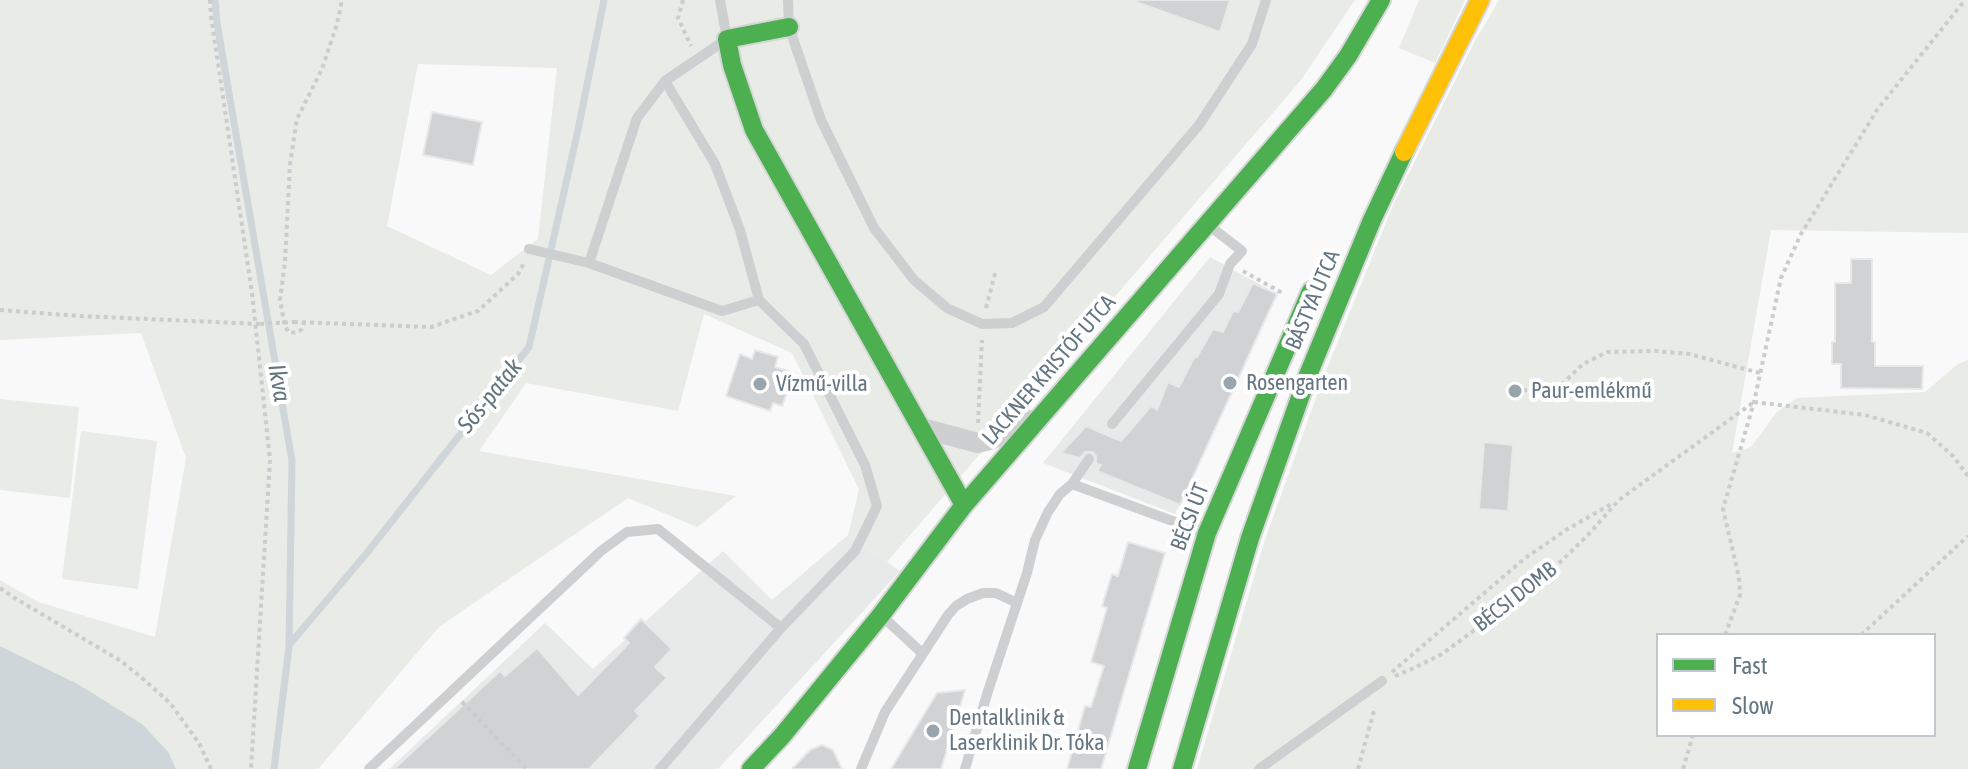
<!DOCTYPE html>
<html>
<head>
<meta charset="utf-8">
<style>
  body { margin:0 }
  #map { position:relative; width:1968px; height:769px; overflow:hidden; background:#f9f9f9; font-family:"Asap Condensed",sans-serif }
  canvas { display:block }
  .legend { position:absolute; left:1656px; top:633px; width:280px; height:104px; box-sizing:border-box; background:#fff; border:2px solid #c1c8cd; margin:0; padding:10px 14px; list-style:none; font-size:24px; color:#657683 }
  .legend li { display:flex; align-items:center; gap:16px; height:40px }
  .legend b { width:40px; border:2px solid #c1c8cd }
</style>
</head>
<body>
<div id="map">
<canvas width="1968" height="769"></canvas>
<ul class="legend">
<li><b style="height:10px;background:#4caf50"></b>Fast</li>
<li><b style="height:10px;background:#ffc107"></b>Slow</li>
</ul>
</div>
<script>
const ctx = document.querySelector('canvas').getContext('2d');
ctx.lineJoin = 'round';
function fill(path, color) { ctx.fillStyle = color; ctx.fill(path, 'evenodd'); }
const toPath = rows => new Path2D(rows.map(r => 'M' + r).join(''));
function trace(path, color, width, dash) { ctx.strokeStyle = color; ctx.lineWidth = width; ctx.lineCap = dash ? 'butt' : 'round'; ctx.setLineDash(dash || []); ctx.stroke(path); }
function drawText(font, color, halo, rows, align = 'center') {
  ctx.font = font + ' "Asap Condensed",sans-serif'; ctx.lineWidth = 8; ctx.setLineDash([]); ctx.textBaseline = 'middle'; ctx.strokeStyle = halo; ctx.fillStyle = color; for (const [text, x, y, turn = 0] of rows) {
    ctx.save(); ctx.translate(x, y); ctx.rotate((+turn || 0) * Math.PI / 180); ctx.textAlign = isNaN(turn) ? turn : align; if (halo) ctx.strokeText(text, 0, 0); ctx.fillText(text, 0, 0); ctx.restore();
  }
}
fill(toPath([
  [1210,257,1277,294,1175,514,1043,463],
  [848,535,900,571,718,769,389,769,545,623,593,669,723,551,772,600]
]), '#e8e9e9');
fill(toPath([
  [0,0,1355,0,1301,80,887,562,848,535,859,489,792,353,704,314,678,411,526,383,479,451,736,496,697,527,628,498,440,626,318,769,176,769,169,753,76,683,0,646,0,580,38,602,155,637,186,458,141,333,0,340],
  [418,64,557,68,538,239,491,275,387,226],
  [1419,0,1465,0,1435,63,1399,48],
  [1499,0,1968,0,1968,233,1771,230,1732,453,1751,447,1777,412,1797,398,1925,392,1958,364,1968,360,1968,769,1197,769,1265,540,1324,376,1394,203,1475,41],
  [1658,635,1934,635,1934,735,1658,735],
  [0,399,79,407,70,498,0,490],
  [81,431,157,441,138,589,62,579]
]), '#e8ebe6');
fill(toPath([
  [0,646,76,683,142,724,169,753,176,769,0,769]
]), '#ced6d9');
trace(toPath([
  [215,0,217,23,292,461,289,646,274,769],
  [289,645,366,554,529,347,578,130,604,0]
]), '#ced6d9', 7);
const building = toPath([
  [1137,0,1230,0,1220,32,1136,2,1137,0],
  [432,112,482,122,473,165,423,155,432,112],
  [1851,259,1872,259,1872,342,1875,342,1875,366,1923,366,1922,389,1841,388,1841,364,1832,364,1832,342,1835,342,1835,283,1851,283,1851,259],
  [1253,283,1277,294,1180,505,1097,471,1101,465,1096,464,1096,456,1093,452,1085,452,1080,458,1061,453,1086,426,1121,441,1151,406,1157,410,1168,382,1179,387,1195,356,1197,357,1213,329,1223,332,1233,311,1238,312,1253,283],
  [755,350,778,357,775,367,794,373,782,406,773,403,770,411,726,396,740,354,752,359,755,350],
  [1484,442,1513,445,1508,511,1479,509,1484,442],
  [1128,542,1165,553,1101,769,1067,769,1085,706,1091,707,1104,666,1091,662,1107,608,1102,606,1112,574,1118,576,1128,542],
  [641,619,672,649,655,667,667,678,635,711,640,716,589,769,394,769,500,671,505,676,537,648,578,695,629,643,624,638,641,619],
  [965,690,941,769,891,769,937,693,965,690],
  [822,745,833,750,842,769,792,769,810,750,822,745]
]);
fill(building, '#d0d2d3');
trace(building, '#e8e8e8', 2);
const fast = toPath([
  [789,27,727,39,732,65,754,130,964,505],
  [751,769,782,736,881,615,964,505,1324,89,1348,56,1381,0],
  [1137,769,1207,533,1311,291],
  [1182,769,1250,538,1308,375,1372,220,1404,152]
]);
const slow = toPath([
  [1404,152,1480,0]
]);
trace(fast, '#d5d6d7', 22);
trace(slow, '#d5d6d7', 22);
trace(toPath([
  [210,0,211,16,252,293,270,460,251,769],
  [683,0,678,18,691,46],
  [1243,271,1284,294],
  [986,308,996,270],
  [0,310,79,316,260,324],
  [304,321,302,329,298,332,290,333,285,327,280,300,285,262,290,164,297,119,322,69,337,24,342,0],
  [294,322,431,327,478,311,518,274,524,263],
  [1515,391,1558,388,1583,364,1607,352,1655,351,1689,354,1760,373],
  [1754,402,1865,415,1927,433,1953,456,1968,476],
  [978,423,982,340],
  [0,588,13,597,121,661,142,678,170,703,199,743,211,769],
  [1725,635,1740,595,1739,577,1723,509,1754,402,1781,278,1801,234,1877,110,1965,0],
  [1861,635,1968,536],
  [1392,672,1524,559,1566,530,1613,503],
  [1395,676,1412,669,1442,654,1503,609,1554,568,1588,535,1619,500,1754,402],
  [462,702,527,769],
  [1358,769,1375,707],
  [1683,769,1693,735]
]), '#cbcccd', 4, [4, 4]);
trace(toPath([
  [788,0,789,27,821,120,874,228,914,280,947,308,982,324,1012,323,1044,307,1199,125,1252,44,1266,0],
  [529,249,589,263,637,118,665,81],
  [589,263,722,311,759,300],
  [1112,424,1219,294,1230,264,1242,251,1211,227],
  [1072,484,1205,533],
  [882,616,922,653],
  [369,769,601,551,627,532,658,529,781,628],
  [660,769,781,628,855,551,877,506,865,465,804,344,759,300,740,230,715,164,665,81,727,39,720,0],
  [861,769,885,712,948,615,956,606,967,599,983,593,996,593,1017,603],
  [965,769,988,691,1027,573,1035,540,1048,512,1060,494,1072,484,1089,459],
  [1259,769,1382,681]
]), '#cecfd0', 10);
trace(toPath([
  [922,428,978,443,993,439,1029,420]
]), '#cecfd0', 20);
trace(fast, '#4caf50', 18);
trace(slow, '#ffc107', 18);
trace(toPath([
  [260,324,294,322]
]), '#cbcccd', 4, [4, 4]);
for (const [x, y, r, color] of [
  [1230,383,8,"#99a4ac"],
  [760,384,8,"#99a4ac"],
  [1515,391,8,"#99a4ac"],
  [933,731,8,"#99a4ac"]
]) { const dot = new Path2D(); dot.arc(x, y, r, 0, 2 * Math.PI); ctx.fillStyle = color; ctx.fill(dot); trace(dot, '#fff', 3); }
drawText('22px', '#657683', '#fff', [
  ["BÁSTYA UTCA",1313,300,-67],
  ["LACKNER KRISTÓF UTCA",1049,370,-49],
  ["BÉCSI ÚT",1190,517,-69],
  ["BÉCSI DOMB",1515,597,-38]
]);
drawText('22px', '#657683', '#fff', [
  ["Rosengarten",1246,383],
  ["Vízmű-villa",776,384],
  ["Paur-emlékmű",1531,391],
  ["Dentalklinik &",949,718],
  ["Laserklinik Dr. Tóka",949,743]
], 'left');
drawText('italic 24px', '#60757c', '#fff', [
  ["Ikva",279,383,80],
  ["Sós-patak",490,396,-51]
]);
</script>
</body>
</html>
